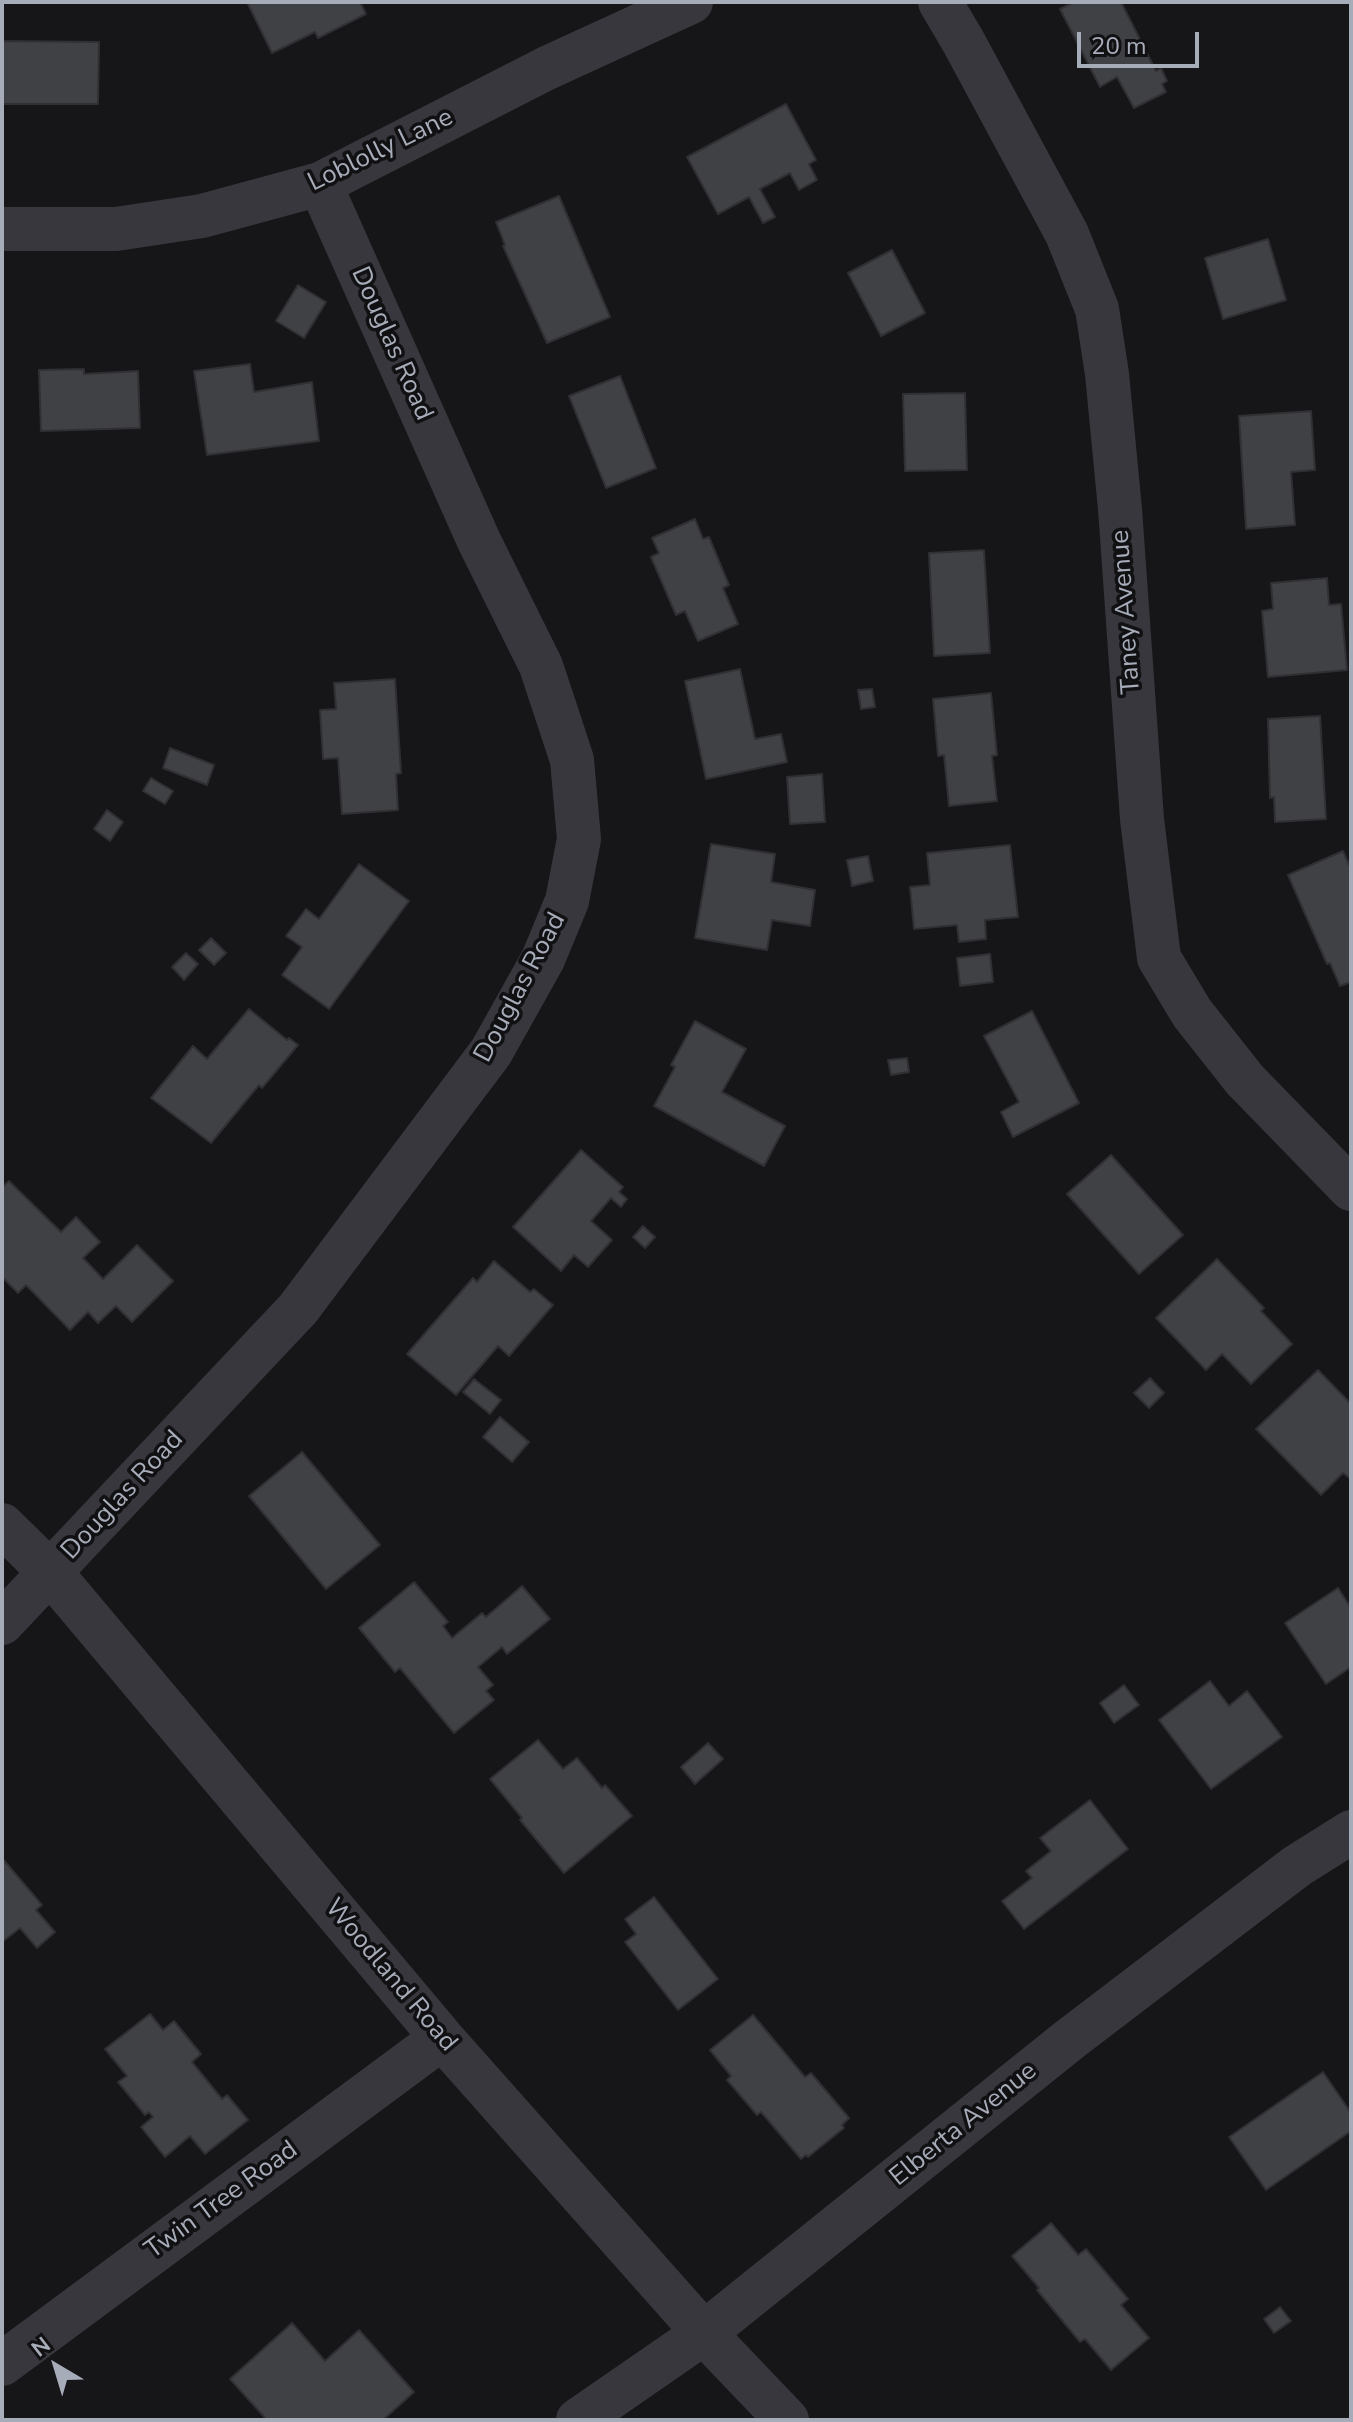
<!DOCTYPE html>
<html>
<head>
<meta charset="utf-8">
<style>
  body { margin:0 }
  #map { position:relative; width:1353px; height:2422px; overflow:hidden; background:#161618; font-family:"Nunito Sans",sans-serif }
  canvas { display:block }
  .frame { position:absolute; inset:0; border:4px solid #a7acb9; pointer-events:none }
  .north { position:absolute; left:16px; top:2326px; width:80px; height:80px; -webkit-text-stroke:6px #111113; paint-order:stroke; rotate:322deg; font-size:22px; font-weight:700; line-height:32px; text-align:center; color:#a7acb9 }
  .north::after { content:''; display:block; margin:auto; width:28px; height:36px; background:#a7acb9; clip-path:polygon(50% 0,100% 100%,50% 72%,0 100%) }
  .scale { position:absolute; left:1077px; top:32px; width:122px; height:36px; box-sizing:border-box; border:4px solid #a7acb9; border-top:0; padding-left:10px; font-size:24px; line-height:28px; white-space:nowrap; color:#a7acb9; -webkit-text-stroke:6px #111113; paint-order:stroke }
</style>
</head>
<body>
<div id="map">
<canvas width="1353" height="2422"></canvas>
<div class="frame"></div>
<div class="north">N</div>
<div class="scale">20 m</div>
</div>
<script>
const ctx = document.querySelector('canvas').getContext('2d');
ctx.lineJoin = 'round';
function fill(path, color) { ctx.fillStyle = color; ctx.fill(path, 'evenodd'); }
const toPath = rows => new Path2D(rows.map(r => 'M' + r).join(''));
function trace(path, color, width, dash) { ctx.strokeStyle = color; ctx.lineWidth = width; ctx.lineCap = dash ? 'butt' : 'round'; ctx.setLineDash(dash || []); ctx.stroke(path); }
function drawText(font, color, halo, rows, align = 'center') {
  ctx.font = font + ' "Nunito Sans",sans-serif'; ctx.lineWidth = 7; ctx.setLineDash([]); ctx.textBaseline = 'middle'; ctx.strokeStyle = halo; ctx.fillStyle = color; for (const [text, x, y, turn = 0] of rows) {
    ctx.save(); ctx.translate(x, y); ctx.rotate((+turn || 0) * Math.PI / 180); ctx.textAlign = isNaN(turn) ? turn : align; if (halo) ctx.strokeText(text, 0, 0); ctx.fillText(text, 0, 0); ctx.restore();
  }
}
const building = toPath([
  [247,2,360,2,366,14,318,38,315,32,272,53,247,2],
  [1074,2,1121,2,1156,71,1161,68,1167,81,1162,84,1166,92,1134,108,1117,77,1100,87,1060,9,1074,2],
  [2,41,99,42,98,104,2,104,2,41],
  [786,104,816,160,809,164,817,180,799,190,790,173,760,189,775,217,763,223,749,197,718,214,687,157,786,104],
  [559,196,610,317,547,343,503,246,505,245,496,222,559,196],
  [1268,239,1286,300,1223,319,1205,258,1268,239],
  [892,250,925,313,881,336,848,273,892,250],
  [298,285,326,302,304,338,276,321,298,285],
  [250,364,254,392,312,382,319,441,207,455,194,371,250,364],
  [84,369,84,374,138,371,140,428,41,431,39,370,84,369],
  [620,376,656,468,606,488,569,396,620,376],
  [965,393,967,470,905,471,903,394,965,393],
  [1311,411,1315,470,1291,472,1295,525,1246,529,1239,416,1311,411],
  [695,519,703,539,709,537,729,585,723,588,738,624,698,641,685,611,676,615,651,557,659,553,652,538,695,519],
  [984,550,990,653,934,656,929,553,984,550],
  [1327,578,1329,605,1341,604,1347,670,1268,677,1262,611,1273,609,1271,583,1327,578],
  [740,669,755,739,781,734,787,762,706,779,685,681,740,669],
  [395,679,401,773,396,774,398,810,342,814,338,758,323,759,320,710,336,709,334,683,395,679],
  [872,689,875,707,861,709,858,690,872,689],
  [991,693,997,755,992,756,997,801,949,806,944,755,938,756,933,699,991,693],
  [1320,716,1326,819,1275,822,1274,797,1270,798,1268,719,1320,716],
  [170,748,214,765,207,785,163,768,170,748],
  [822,774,825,822,790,824,787,777,822,774],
  [151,778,173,791,165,804,143,791,151,778],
  [107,810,123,822,110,841,94,829,107,810],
  [711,844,775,854,771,882,815,890,810,926,772,920,767,950,695,938,711,844],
  [1010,845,1018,917,985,920,986,939,959,942,957,925,914,929,910,887,930,885,927,853,1010,845],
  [1343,851,1351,869,1351,982,1340,986,1330,963,1327,964,1288,875,1343,851],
  [868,856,873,881,852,886,847,860,868,856],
  [359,864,409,901,329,1009,282,975,302,947,286,936,306,909,319,919,359,864],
  [211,938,226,953,214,965,199,950,211,938],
  [186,953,198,964,184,980,172,967,186,953],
  [990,954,993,982,960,986,957,958,990,954],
  [249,1009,287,1040,289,1038,298,1045,262,1088,259,1085,211,1143,151,1098,193,1046,207,1059,249,1009],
  [1032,1011,1079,1103,1013,1137,1001,1112,1019,1102,984,1036,1032,1011],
  [695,1021,746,1049,722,1092,785,1126,764,1166,654,1106,675,1067,671,1065,695,1021],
  [907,1058,909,1072,891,1075,888,1060,907,1058],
  [581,1150,623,1187,619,1192,627,1199,621,1207,611,1198,591,1221,612,1240,588,1267,574,1255,561,1271,513,1227,581,1150],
  [1111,1155,1183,1235,1139,1274,1067,1194,1111,1155],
  [9,1181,61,1232,76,1217,100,1242,83,1258,103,1279,137,1245,173,1281,132,1322,116,1306,98,1323,88,1312,70,1330,26,1285,18,1293,2,1277,2,1187,9,1181],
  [643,1226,655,1237,645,1248,633,1237,643,1226],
  [1217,1259,1264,1308,1261,1311,1292,1344,1251,1384,1222,1354,1206,1370,1156,1318,1217,1259],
  [494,1261,530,1292,534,1289,553,1305,509,1356,498,1346,456,1395,407,1354,473,1278,477,1282,494,1261],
  [1318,1370,1351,1404,1351,1479,1343,1473,1321,1495,1256,1429,1318,1370],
  [1150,1378,1164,1393,1149,1408,1134,1393,1150,1378],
  [474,1379,501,1400,490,1414,463,1392,474,1379],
  [500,1417,529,1442,512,1462,483,1437,500,1417],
  [302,1452,380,1545,326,1589,249,1496,302,1452],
  [414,1582,448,1622,443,1626,452,1638,482,1613,486,1617,522,1586,550,1619,507,1654,502,1647,478,1667,493,1685,486,1691,494,1700,454,1733,400,1668,395,1672,359,1628,414,1582],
  [1338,1588,1349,1605,1351,1603,1351,1667,1326,1684,1285,1623,1338,1588],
  [1210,1681,1229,1706,1247,1691,1282,1737,1211,1789,1159,1720,1210,1681],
  [1124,1685,1139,1705,1114,1723,1100,1703,1124,1685],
  [538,1740,563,1769,577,1758,602,1788,605,1785,632,1816,564,1873,520,1820,522,1818,490,1779,538,1740],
  [708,1743,723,1759,695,1784,681,1767,708,1743],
  [1090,1800,1128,1849,1024,1929,1002,1901,1032,1878,1026,1871,1051,1851,1040,1838,1090,1800],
  [2,1858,42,1905,36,1910,55,1932,37,1948,20,1928,2,1942,2,1858],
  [654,1897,718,1979,678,2010,625,1942,636,1934,625,1919,654,1897],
  [150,2014,163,2030,174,2021,201,2054,192,2062,222,2099,227,2095,248,2120,205,2154,190,2136,165,2157,141,2127,153,2117,149,2112,145,2115,118,2082,127,2076,105,2049,150,2014],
  [753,2015,805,2077,811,2073,849,2118,842,2125,844,2128,808,2157,806,2155,801,2159,761,2112,757,2115,727,2080,731,2076,710,2050,753,2015],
  [1323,2072,1351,2113,1351,2131,1266,2190,1229,2137,1323,2072],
  [1051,2223,1078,2255,1086,2249,1128,2299,1121,2305,1149,2338,1111,2370,1085,2339,1080,2342,1037,2290,1039,2288,1012,2256,1051,2223],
  [1280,2307,1291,2321,1274,2333,1264,2319,1280,2307],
  [292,2323,325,2361,359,2330,414,2392,383,2420,267,2420,230,2379,292,2323]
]);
fill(building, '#404145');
trace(building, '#303034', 2);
trace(toPath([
  [940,2,963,41,1067,234,1097,309,1107,374,1120,509,1142,819,1159,958,1192,1013,1245,1080,1351,1189],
  [2,229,116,229,202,216,320,184,547,68,691,2],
  [2,1525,51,1573,442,2038,704,2333,787,2420],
  [2,1623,298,1309,491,1052,543,959,567,901,579,839,572,760,541,666,479,541,320,184],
  [2,2364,442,2038],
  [578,2420,704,2333,1069,2040,1297,1866,1351,1832]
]), '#37373d', 44);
drawText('26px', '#a7acb9', '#111113', [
  ["Loblolly Lane",381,151,-26],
  ["Douglas Road",391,344,66],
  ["Taney Avenue",1127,612,-94],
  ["Douglas Road",521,988,-62],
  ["Douglas Road",123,1496,-47],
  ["Woodland Road",390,1976,50],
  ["Elberta Avenue",964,2125,-39],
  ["Twin Tree Road",222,2201,-36]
]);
</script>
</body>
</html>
